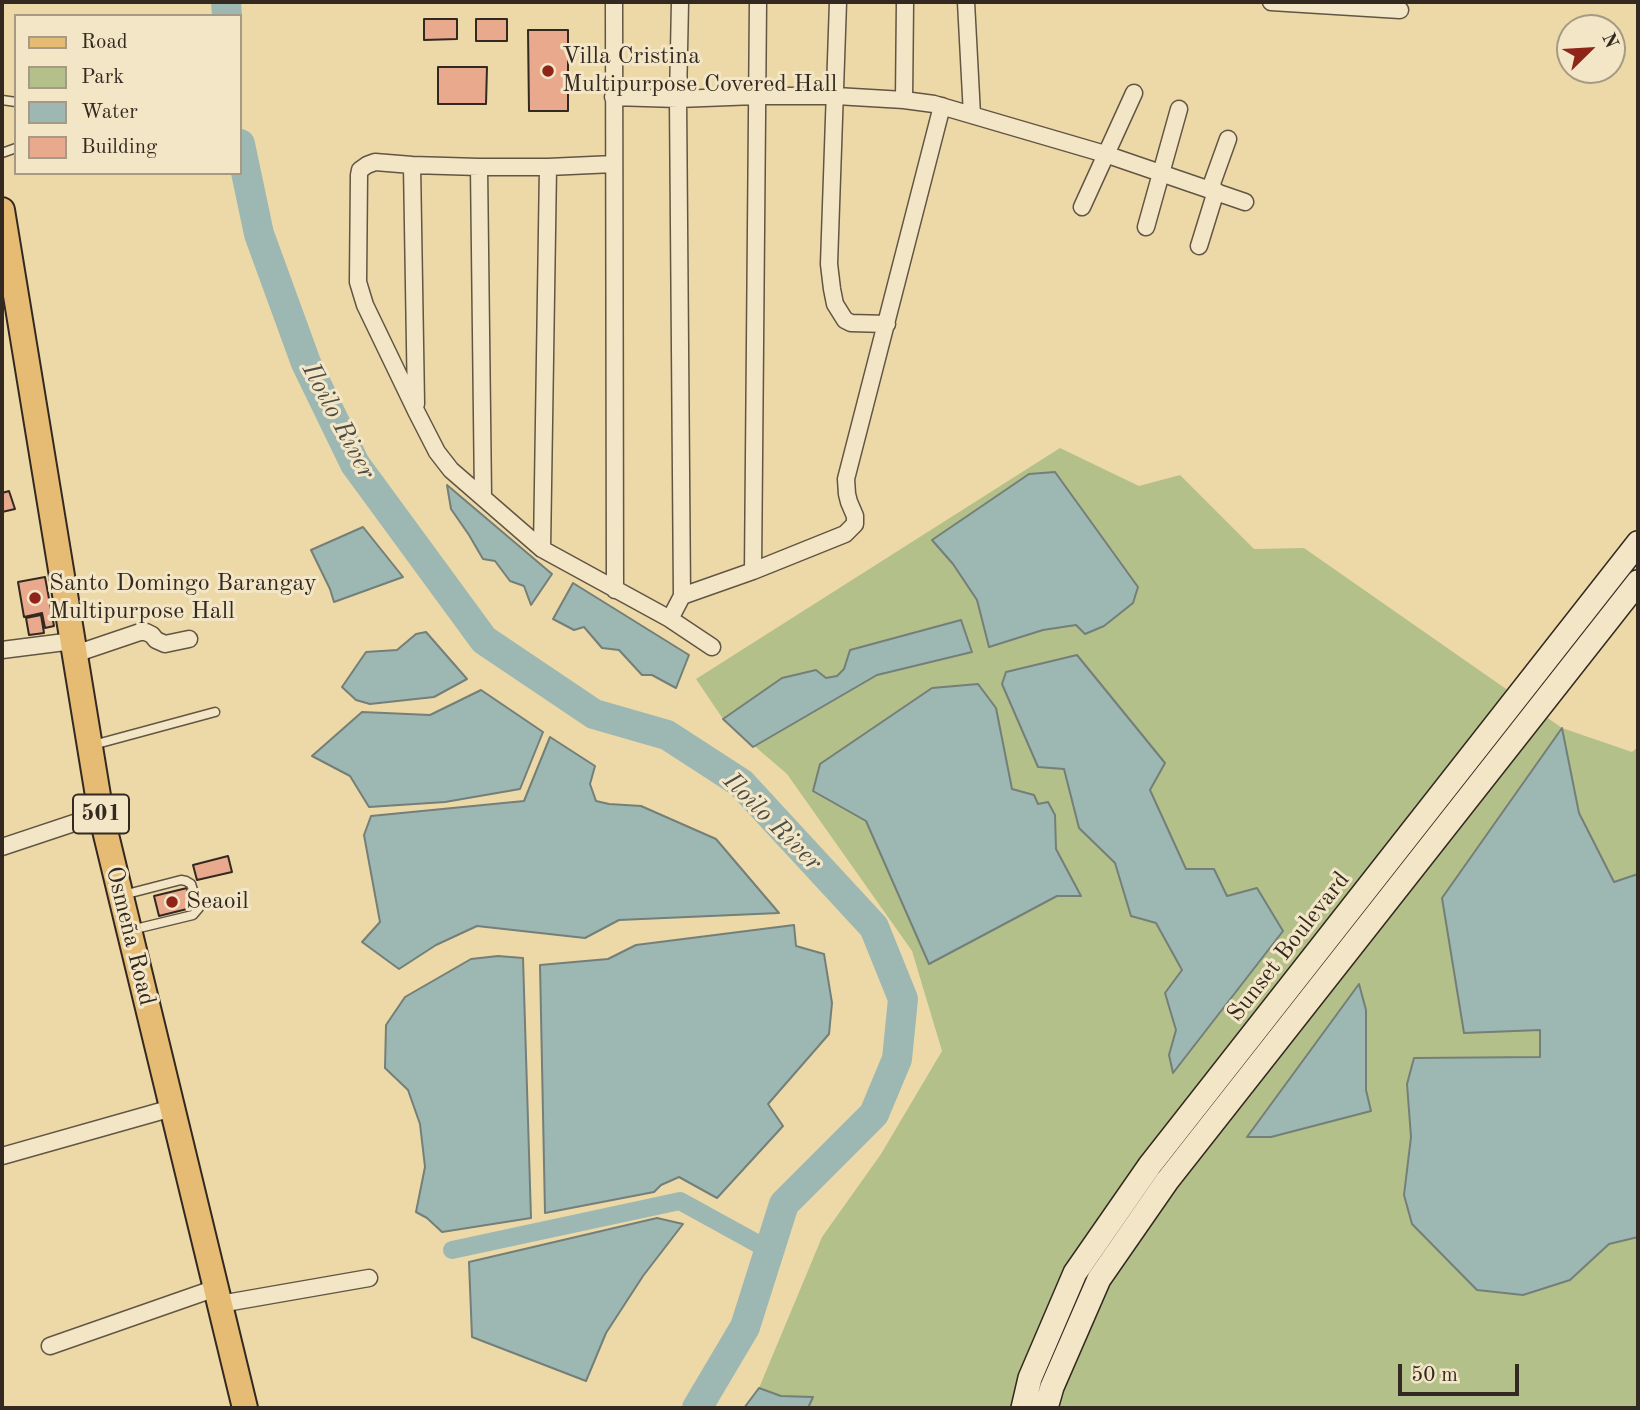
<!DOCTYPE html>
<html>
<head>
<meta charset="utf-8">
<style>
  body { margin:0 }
  #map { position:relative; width:1640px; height:1410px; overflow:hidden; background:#edd9a8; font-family:"Old Standard TT",serif }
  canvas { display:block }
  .frame { position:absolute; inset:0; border:4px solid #332921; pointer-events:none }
  .legend { position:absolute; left:14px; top:14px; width:228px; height:161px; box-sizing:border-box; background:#f3e6c6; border:2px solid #a69a84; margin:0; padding:9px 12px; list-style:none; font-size:21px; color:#332921 }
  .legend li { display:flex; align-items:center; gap:14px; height:35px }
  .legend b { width:35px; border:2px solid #a69a84 }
  .north { position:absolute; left:1556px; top:14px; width:70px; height:70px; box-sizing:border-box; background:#f3e6c6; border:2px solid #a69a84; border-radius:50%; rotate:66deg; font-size:19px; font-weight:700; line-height:28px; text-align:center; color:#332921 }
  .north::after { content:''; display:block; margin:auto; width:24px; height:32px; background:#8f2418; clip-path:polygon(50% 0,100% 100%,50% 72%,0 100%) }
  .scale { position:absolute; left:1398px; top:1364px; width:121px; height:32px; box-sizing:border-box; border:4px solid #332921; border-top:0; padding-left:9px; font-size:21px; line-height:24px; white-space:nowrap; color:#332921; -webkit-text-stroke:5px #f3e6c6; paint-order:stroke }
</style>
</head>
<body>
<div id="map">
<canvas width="1640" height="1410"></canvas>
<div class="frame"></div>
<ul class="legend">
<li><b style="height:9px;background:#e6bc74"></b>Road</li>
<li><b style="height:19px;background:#b4c08a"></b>Park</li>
<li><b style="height:19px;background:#9db8b2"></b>Water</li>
<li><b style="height:19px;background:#e9a98d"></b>Building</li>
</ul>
<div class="north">N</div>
<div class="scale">50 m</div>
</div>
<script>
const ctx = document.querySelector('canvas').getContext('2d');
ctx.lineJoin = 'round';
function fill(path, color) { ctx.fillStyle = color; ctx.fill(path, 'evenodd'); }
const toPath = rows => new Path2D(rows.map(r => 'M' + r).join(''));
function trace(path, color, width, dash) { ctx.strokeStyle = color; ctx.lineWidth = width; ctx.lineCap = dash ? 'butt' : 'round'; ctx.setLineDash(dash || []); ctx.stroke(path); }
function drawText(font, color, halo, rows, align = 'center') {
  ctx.font = font + ' "Old Standard TT",serif'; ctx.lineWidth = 6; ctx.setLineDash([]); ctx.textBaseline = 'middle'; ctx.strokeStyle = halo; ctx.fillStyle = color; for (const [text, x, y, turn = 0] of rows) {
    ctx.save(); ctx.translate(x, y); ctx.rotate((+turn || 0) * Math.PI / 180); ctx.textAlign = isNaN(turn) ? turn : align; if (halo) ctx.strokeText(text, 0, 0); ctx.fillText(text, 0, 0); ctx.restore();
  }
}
fill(toPath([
  [1060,448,1139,486,1180,475,1254,549,1304,548,1562,728,1632,752,1638,747,1638,1408,744,1408,759,1388,822,1237,881,1154,942,1051,912,951,787,774,723,719,696,679]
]), '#b4c08a');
const water = toPath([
  [1055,472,1138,587,1133,603,1104,626,1085,634,1076,625,1043,630,989,647,977,600,953,564,932,540,1029,474,1055,472],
  [447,485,552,574,531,605,524,586,510,581,495,561,483,559,469,535,451,509,447,485],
  [363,527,403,577,334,602,330,589,311,550,363,527],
  [573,583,689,655,676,688,652,675,642,675,619,650,602,648,584,627,574,630,553,619,573,583],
  [961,620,972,652,877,675,753,747,723,719,782,678,816,670,826,678,837,676,844,669,850,650,961,620],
  [426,632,467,679,434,697,370,704,356,700,342,687,366,652,397,650,416,634,426,632],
  [1077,655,1165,763,1150,790,1186,869,1214,869,1227,896,1257,888,1283,931,1173,1073,1169,1055,1176,1030,1165,993,1182,970,1156,923,1131,916,1115,863,1079,828,1064,769,1038,767,1002,684,1006,672,1077,655],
  [978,684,996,708,1012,789,1034,795,1038,804,1048,802,1055,815,1056,849,1081,896,1057,896,929,964,866,821,813,791,820,764,932,688,978,684],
  [481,690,543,732,520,789,445,802,369,807,350,776,312,756,362,712,430,715,481,690],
  [1562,728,1579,813,1614,882,1638,874,1638,1237,1609,1244,1570,1280,1523,1295,1477,1290,1412,1224,1404,1195,1411,1137,1407,1084,1414,1058,1540,1057,1540,1030,1464,1033,1442,898,1562,728],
  [550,737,595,766,590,784,596,801,609,804,641,806,716,839,779,913,619,920,585,938,477,926,436,945,399,969,362,942,380,922,364,835,371,816,524,801,550,737],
  [794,925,796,946,824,954,832,1003,829,1034,768,1104,783,1126,717,1198,679,1177,661,1185,654,1192,545,1213,540,965,608,959,636,945,794,925],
  [498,956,523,958,531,1218,442,1232,427,1218,416,1212,425,1167,420,1124,408,1090,385,1068,386,1025,405,997,471,959,498,956],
  [1359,984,1366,1010,1366,1090,1371,1111,1271,1137,1247,1137,1359,984],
  [657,1218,683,1224,643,1276,606,1333,586,1381,472,1337,469,1262,657,1218],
  [759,1388,781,1396,813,1397,808,1408,744,1408,759,1388]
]);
fill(water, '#9db8b2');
trace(water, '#737f78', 2);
trace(toPath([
  [452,1250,680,1201,769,1250]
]), '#9db8b2', 18);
trace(toPath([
  [226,2,227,16],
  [240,144,259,234,306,363,355,464,484,640,594,714,667,735,741,783,874,927,903,999,897,1059,874,1114,784,1204,745,1327,697,1408]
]), '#9db8b2', 30);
const building = toPath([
  [424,19,457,19,457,39,424,40,424,19],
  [476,19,507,19,507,41,476,41,476,19],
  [528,30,568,30,568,111,529,111,528,30],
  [438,67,487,67,486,104,438,104,438,67],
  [9,491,15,509,2,512,2,493,9,491],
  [45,577,54,626,45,628,42,613,24,617,18,582,45,577],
  [41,615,44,633,29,635,26,618,41,615],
  [228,856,232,872,197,880,193,865,228,856],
  [187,888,191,908,159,916,154,896,187,888]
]);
fill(building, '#e9a98d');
trace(building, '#332921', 2);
const service = toPath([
  [2,100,16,102],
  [2,153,16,148],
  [93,745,215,712],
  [123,895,181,880,186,881,191,884,199,908,193,915,131,930]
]);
const minor = toPath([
  [614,2,615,590],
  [838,2,829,264,832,289,835,304,845,320,851,323,887,324],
  [966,2,972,115],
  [1271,2,1400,10],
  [613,97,678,99,756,96,836,96,904,100,934,104,1105,154,1245,202],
  [904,100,905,2],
  [614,164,548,167,479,167,412,165,375,162,367,165,360,170,359,175,358,282,365,305,416,411,437,452,451,470,542,549,670,619,712,647],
  [412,165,416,404],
  [479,167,483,497],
  [1210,189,1228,139],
  [1082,207,1134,93],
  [1146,227,1179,109],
  [1199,246,1216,191],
  [542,549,548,167],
  [753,571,758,2],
  [682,596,753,571,845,534,855,524,855,516,849,502,847,494,846,479,942,106],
  [670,619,682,596,678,99,680,2],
  [2,650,73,641],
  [75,654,140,632,146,632,152,635,156,640,165,644,189,639],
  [2,847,101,814],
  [2,1156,172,1108],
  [220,1304,369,1278],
  [50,1346,216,1288]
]);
const secondary = toPath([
  [1023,1408,1030,1378,1075,1273,1150,1165,1638,543],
  [1046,1408,1052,1387,1099,1279,1167,1181,1638,582]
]);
const primary = toPath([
  [2,210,101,814,245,1408]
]);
trace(service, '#625543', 11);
trace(minor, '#625543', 19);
trace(secondary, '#332921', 26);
trace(primary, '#332921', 28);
trace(service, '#f3e6c6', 8);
trace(minor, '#f3e6c6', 16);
trace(secondary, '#f3e6c6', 23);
trace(primary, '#e6bc74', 24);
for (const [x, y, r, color] of [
  [548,71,7,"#8f2418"],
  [35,598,7,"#8f2418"],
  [172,902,7,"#8f2418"]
]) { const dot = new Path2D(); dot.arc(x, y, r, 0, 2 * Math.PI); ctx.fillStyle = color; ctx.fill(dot); trace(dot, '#f3e6c6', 2.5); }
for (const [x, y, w] of [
  [101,814,56]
]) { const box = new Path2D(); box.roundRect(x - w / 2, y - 19.5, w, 39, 5); ctx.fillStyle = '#f3e6c6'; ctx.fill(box); trace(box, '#332921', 2); }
drawText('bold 23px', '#332921', null, [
  ["501",101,814]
]);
drawText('24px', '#332921', '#f3e6c6', [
  ["Villa Cristina",562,57],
  ["Multipurpose Covered Hall",562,85],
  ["Santo Domingo Barangay",49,584],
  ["Multipurpose Hall",49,612],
  ["Seaoil",186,902]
], 'left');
drawText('24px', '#332921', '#f3e6c6', [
  ["Osmeña Road",130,936,76],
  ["Sunset Boulevard",1289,947,-52]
]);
drawText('italic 26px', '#4e4d45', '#f3e6c6', [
  ["Iloilo River",338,421,62],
  ["Iloilo River",772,822,45]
]);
</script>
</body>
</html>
